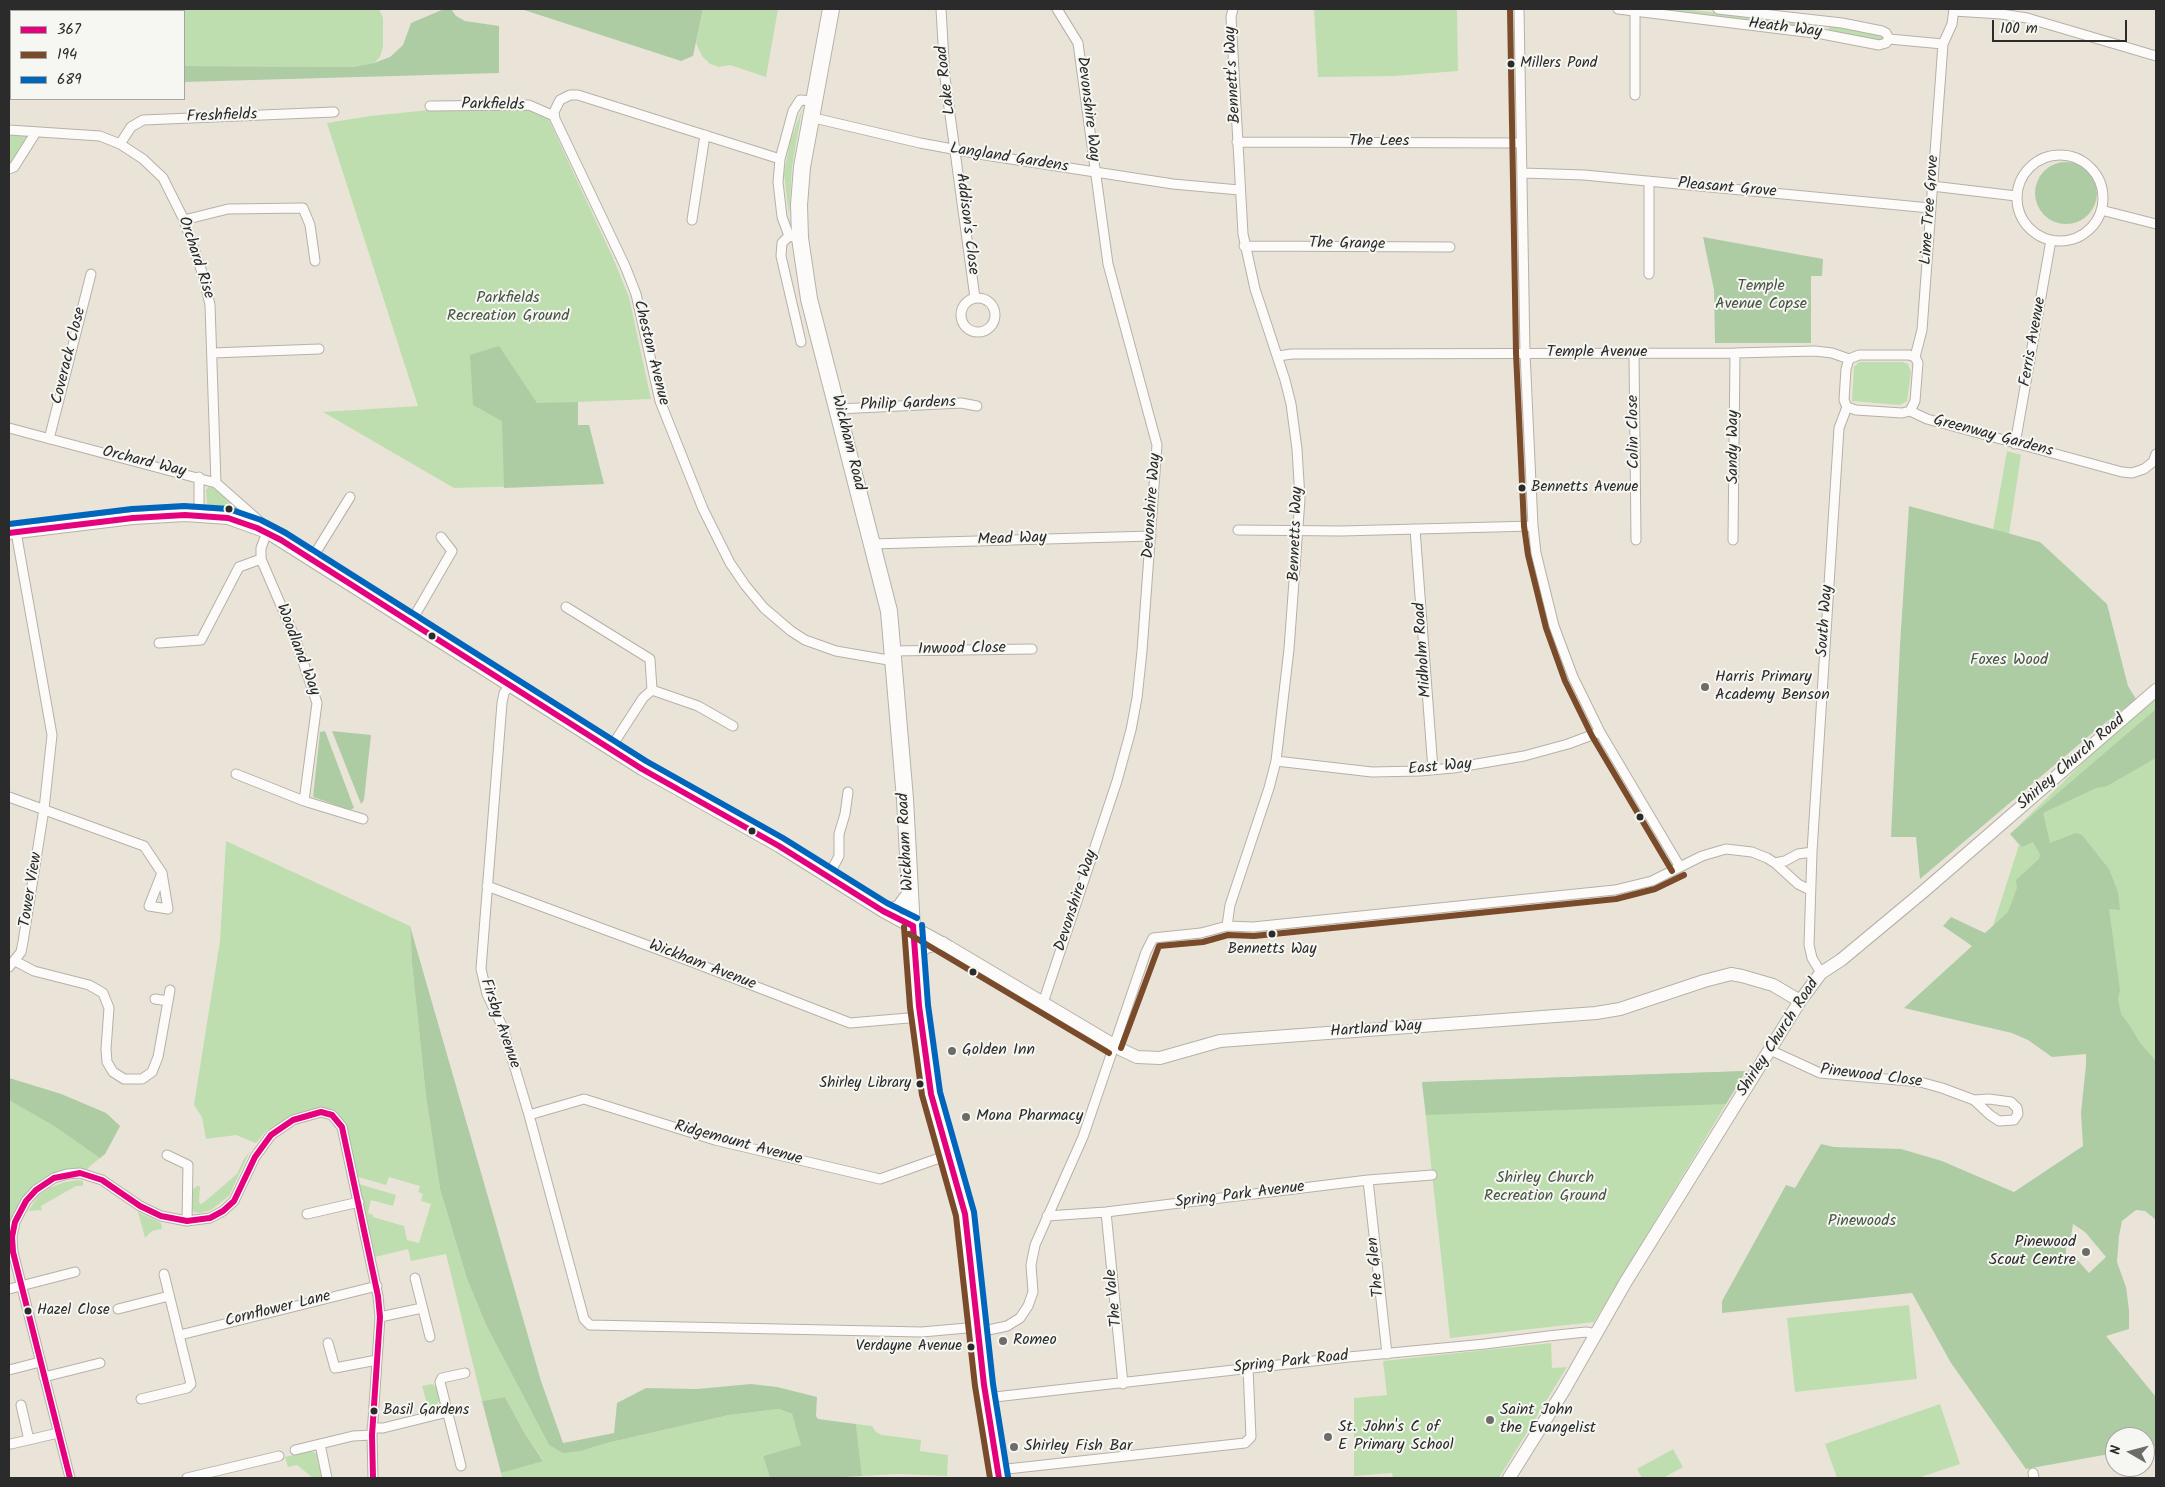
<!DOCTYPE html>
<html>
<head>
<meta charset="utf-8">
<style>
  body { margin:0 }
  #map { position:relative; width:2165px; height:1487px; overflow:hidden; background:#eae4d8; font-family:Kalam,sans-serif }
  canvas { display:block }
  .frame { position:absolute; inset:0; border:10px solid #2b2b2b; pointer-events:none }
  .legend { position:absolute; left:10px; top:10px; width:175px; height:90px; box-sizing:border-box; background:#f6f6f2; border:1px solid #a5a5a2; margin:0; padding:6px 9px; list-style:none; font-size:15px; color:#2b2b2b }
  .legend li { display:flex; align-items:center; gap:10px; height:25px }
  .legend b { width:25px; border:1px solid #a5a5a2 }
  .north { position:absolute; left:2105px; top:1427px; width:50px; height:50px; box-sizing:border-box; background:#f6f6f2; border:1px solid #a5a5a2; border-radius:50%; rotate:278deg; font-size:14px; font-weight:700; line-height:20px; text-align:center; color:#2b2b2b }
  .north::after { content:''; display:block; margin:auto; width:18px; height:22px; background:#6e6c68; clip-path:polygon(50% 0,100% 100%,50% 72%,0 100%) }
  .scale { position:absolute; left:1992px; top:20px; width:135px; height:22px; box-sizing:border-box; border:2px solid #2b2b2b; border-top:0; padding-left:6px; font-size:15px; line-height:18px; white-space:nowrap; color:#2b2b2b; -webkit-text-stroke:4px #f6f6f2; paint-order:stroke }
</style>
</head>
<body>
<div id="map">
<canvas width="2165" height="1487"></canvas>
<div class="frame"></div>
<ul class="legend">
<li><b style="height:6px;background:#e5007d"></b>367</li>
<li><b style="height:6px;background:#7a4b2a"></b>194</li>
<li><b style="height:6px;background:#0065bd"></b>689</li>
</ul>
<div class="north">N</div>
<div class="scale">100 m</div>
</div>
<script>
const ctx = document.querySelector('canvas').getContext('2d');
ctx.lineJoin = 'round';
function fill(path, color) { ctx.fillStyle = color; ctx.fill(path, 'evenodd'); }
const toPath = rows => new Path2D(rows.map(r => 'M' + r).join(''));
function trace(path, color, width, dash) { ctx.strokeStyle = color; ctx.lineWidth = width; ctx.lineCap = dash ? 'butt' : 'round'; ctx.setLineDash(dash || []); ctx.stroke(path); }
function drawText(font, color, halo, rows, align = 'center') {
  ctx.font = font + ' Kalam,sans-serif'; ctx.lineWidth = 4; ctx.setLineDash([]); ctx.textBaseline = 'middle'; ctx.strokeStyle = halo; ctx.fillStyle = color; for (const [text, x, y, turn = 0] of rows) {
    ctx.save(); ctx.translate(x, y); ctx.rotate((+turn || 0) * Math.PI / 180); ctx.textAlign = isNaN(turn) ? turn : align; if (halo) ctx.strokeText(text, 0, 0); ctx.fillText(text, 0, 0); ctx.restore();
  }
}
fill(toPath([
  [9,9,379,9,383,18,383,47,380,57,374,63,353,67,184,66,184,11,11,11,11,63,9,63],
  [703,9,778,9,766,77,730,65,719,67,710,64,702,56,696,43],
  [1314,9,1457,9,1458,71,1394,76,1318,77],
  [1642,9,1684,9,1817,24,1819,26,1816,29],
  [1830,26,1882,35,1885,39,1880,42,1830,31,1828,29],
  [528,109,549,120,613,258,629,297,651,399,578,402,578,425,589,425,604,484,454,488,323,412,418,406,327,123,370,116,430,110],
  [802,109,792,167,789,216,784,173,790,142],
  [9,134,26,134,29,138,13,164,9,165],
  [1859,362,1902,362,1908,364,1911,372,1907,401,1900,405,1852,401,1854,367],
  [2007,451,2021,455,2009,534,1993,530],
  [210,485,245,515,246,519,207,504,206,490],
  [2156,691,2156,1067,1993,926,2019,845,2010,834],
  [226,841,410,926,412,964,426,1096,440,1189,467,1279,486,1325,549,1445,581,1451,607,1443,729,1415,779,1409,792,1414,802,1445,763,1456,770,1478,502,1478,501,1473,543,1460,524,1432,505,1397,482,1401,446,1254,411,1261,408,1249,375,1257,359,1184,396,1195,393,1206,371,1200,368,1213,373,1215,373,1217,404,1226,407,1240,419,1243,431,1204,421,1201,423,1194,418,1192,420,1186,389,1177,386,1185,358,1177,347,1130,322,1109,309,1110,289,1117,273,1128,267,1130,256,1143,236,1135,206,1139,202,1117,194,1105,220,941],
  [1746,1071,1594,1322,1450,1338,1422,1082],
  [9,1078,61,1094,106,1113,120,1126,105,1154,89,1167,86,1171,50,1176,27,1193,16,1208,9,1233],
  [250,1151,229,1196,211,1210,200,1213,194,1212,192,1207,192,1190,197,1186,200,1186,199,1201,200,1204,203,1203,237,1174,244,1159],
  [78,1180,83,1181,83,1186,76,1186,41,1206,42,1210,28,1211,39,1195,49,1188,65,1182],
  [138,1212,161,1223,162,1229,152,1231,145,1238],
  [1909,1305,1917,1379,1795,1392,1787,1318],
  [1551,1343,1552,1368,1567,1367,1499,1478,1393,1478,1392,1473,1354,1476,1354,1398,1387,1395,1383,1361],
  [432,1384,439,1389,441,1393,437,1406,429,1410,422,1386],
  [1940,1404,1960,1464,1918,1478,1837,1478,1825,1444],
  [856,1424,872,1426,876,1432,882,1435,921,1440,920,1451,948,1455,947,1476,898,1474,862,1476],
  [1673,1449,1683,1467,1663,1478,1642,1478,1637,1469],
  [310,1451,319,1454,323,1478,313,1478,297,1465,288,1467,285,1457]
]), '#bfdeaf');
fill(toPath([
  [444,9,451,9,456,16,465,21,499,26,499,73,184,82,184,66,353,67,374,63,390,57,403,45,411,23],
  [521,9,703,9,693,56,681,61],
  '2035 193a31 31 0 1 1 62 0a31 31 0 1 1-62 0Z',
  [1703,237,1823,259,1822,276,1811,276,1811,343,1715,343,1714,290],
  [499,346,537,403,578,402,578,425,589,425,604,484,504,488,502,421,473,405,470,355],
  [1909,506,2040,542,2107,604,2128,686,2136,699,2090,735,1920,879,1916,837,1891,837,1900,645],
  [2156,709,2156,758,2107,786,2096,788,2043,813,2050,843,2076,833,2082,835,2109,869,2118,892,2120,910,2109,909,2120,990,2118,1000,2121,1014,2130,1026,2140,1043,2156,1061,2156,1220,2145,1211,2136,1210,2122,1221,2119,1236,2117,1262,2126,1287,2129,1310,2129,1329,2106,1336,2156,1397,2156,1446,2145,1448,2145,1437,2115,1437,2115,1453,2026,1469,1951,1363,1912,1293,1722,1313,1722,1301,1786,1185,1795,1188,1821,1144,1834,1147,1901,1149,1942,1161,2014,1192,2083,1146,2081,1113,2086,1065,2086,1054,2052,1057,2028,1040,2012,1033,1904,1008,1972,946,1943,926,1951,917,1985,933,2008,912,2017,888,2016,880,2039,859,2040,854,2033,842,2022,847,2010,834],
  [2073,1224,2085,1232,2106,1257,2089,1273,2073,1255,2068,1258,2066,1254,2066,1248,2071,1237],
  [325,731,354,808,350,810,313,797,320,732],
  [332,731,371,735,364,800,361,804],
  [410,926,541,1381,563,1443,614,1433,617,1403,646,1388,697,1389,751,1384,777,1387,817,1397,816,1416,818,1419,856,1424,862,1476,827,1478,770,1478,763,1456,801,1445,792,1414,779,1409,729,1415,607,1443,581,1451,563,1453,549,1445,486,1325,467,1279,440,1189,426,1096,412,964],
  [1746,1071,1726,1104,1426,1115,1422,1082],
  [9,1078,61,1094,106,1113,120,1126,105,1154,100,1158,56,1127,9,1100],
  [505,1397,524,1432,543,1461,501,1473,482,1401]
]), '#aecca4');
const street = toPath([
  [941,9,945,78,975,298],
  [1519,9,1525,353,1533,526,1536,553,1554,626,1573,677,1600,732,1680,867],
  [1618,9,1822,34,1879,45,1886,43,1889,39],
  [1635,9,1635,95],
  [1718,9,1842,23,1882,31,1886,33,1889,39,1943,44],
  [1954,11,2001,14,2027,18,2156,56],
  [430,106,529,105,554,116],
  [810,117,920,143,985,155,1173,184,1239,190],
  [9,130,100,136,120,144,143,159,163,178,184,220,204,278,210,305,216,483],
  [1237,142,1521,143],
  [120,144,131,127,143,120,334,112],
  '2017 198a43 43 0 1 1 86 0a43 43 0 1 1-86 0Z',
  [780,159,578,95,570,95,560,100,554,112,555,119,625,266,636,294,660,401,703,509,730,563,745,585,764,608,791,631,805,640,836,651,894,661],
  [9,169,14,167,36,132],
  [1523,173,1584,175,1930,208],
  [1649,182,1649,274],
  [1932,186,2016,196],
  [2101,210,2156,224],
  [184,220,228,209,303,208,310,225,315,261],
  [692,220,705,135],
  [789,236,782,243,781,256,801,342],
  [800,238,789,236,782,217,778,182,780,159,793,111,800,100,813,101],
  [1244,246,1450,247],
  '961 315a17 17 0 1 1 34 0a17 17 0 1 1-34 0Z',
  [212,353,319,349],
  [1634,353,1636,540],
  [1278,356,1292,354,1735,353,1815,351,1832,353,1849,359,1859,355,1909,355,1915,357],
  [1847,407,1856,410,1902,413,1910,411,1927,419,2122,472,2132,473,2144,469,2153,462,2156,454],
  [1847,407,1844,400,1846,369,1849,359],
  [838,409,961,403,977,406],
  [1910,411,1915,401,1918,363,1915,357,1922,330,1943,44,1952,24,1954,9],
  [9,428,216,483,258,520,259,525,257,528],
  [49,439,91,274],
  [2015,444,2051,240],
  [199,515,199,477],
  [1415,529,1433,770],
  [1238,530,1341,531,1533,526],
  [267,532,261,548,261,559,295,638,317,703,304,801],
  [1733,540,1735,353],
  [872,544,1151,536],
  [311,560,350,497],
  [566,607,650,659,652,690,698,706,733,726],
  [411,622,452,551,441,537],
  [159,643,201,640,239,567,261,559],
  [893,651,1032,649],
  [509,686,504,693,502,703,481,969,487,994,503,1028,529,1115,584,1319,590,1325,922,1332,978,1327],
  [610,749,643,698,652,690],
  [1276,761,1372,772,1420,771,1453,768,1524,756,1568,744,1600,732],
  [236,774,304,801,363,819],
  [9,797,144,846,162,873,149,906,168,909,162,873],
  [1775,863,1785,861,1798,854,1812,852],
  [828,877,839,856,839,834,845,814,848,792],
  [487,886,695,963,850,1023,920,1017],
  [1227,926,1230,905,1269,788,1276,761,1289,649,1300,499,1297,449,1291,404,1285,380,1255,289,1243,234,1231,17,1233,9],
  [15,961,34,971,89,985,103,993,109,1008,106,1049,107,1062,113,1072,124,1079,142,1079,152,1072,158,1057,170,990],
  [9,967,21,952,23,942,44,809,52,735,16,532],
  [1821,973,1812,958,1809,945,1812,852,1839,428,1847,407],
  [155,999,168,1001],
  [1043,1003,1117,781,1131,730,1137,698,1142,651,1157,445,1108,264,1078,43,1057,9],
  [1770,1050,1820,1073,1920,1082,1942,1088,1974,1100],
  [1989,1099,2011,1102,2017,1108,2018,1114,2014,1120,1999,1121,1990,1115,1974,1100,1989,1099],
  [529,1115,584,1099,715,1140,880,1179,948,1155],
  [167,1155,188,1165,187,1221],
  [1368,1180,1387,1354],
  [1106,1212,1123,1384],
  [307,1214,359,1202],
  [1047,1216,1106,1212,1368,1180,1432,1175],
  [415,1278,430,1337],
  [9,1289,75,1272],
  [118,1309,169,1296],
  [380,1317,422,1308],
  [979,1332,1007,1326,1020,1318,1028,1306,1033,1292,1031,1265,1035,1245,1083,1137,1146,952,1153,938,1201,933,1227,926,1253,927,1615,890,1652,881,1702,856,1726,849,1752,852,1767,858,1775,863,1798,884,1810,890],
  [180,1335,377,1286],
  [328,1343,335,1368,377,1360],
  [9,1370,40,1362],
  [44,1377,100,1363],
  [986,1398,1349,1357,1485,1344,1548,1336,1586,1332,1596,1334],
  [141,1399,187,1388,191,1384,164,1274],
  [21,1405,29,1440],
  [372,1428,383,1428,448,1412],
  [11,1444,58,1433],
  [320,1444,327,1478],
  [295,1450,353,1436,372,1435],
  [461,1466,440,1382,442,1378,465,1373],
  [998,1470,1245,1443,1251,1437,1248,1368],
  [2033,1473,2034,1478],
  [70,1478,13,1252,12,1237,15,1222,26,1201,36,1190,54,1178,67,1174,80,1173,102,1180,140,1206,161,1216,187,1221,210,1218,223,1211,234,1201,255,1157,271,1135,293,1120,321,1112,332,1115,342,1127,378,1296,380,1317,372,1435,373,1478],
  [187,1478,279,1456]
]);
const secondary = toPath([
  [9,533,133,518,185,515,228,518,267,532,642,769,779,846,883,911,949,947,1122,1050,1137,1057,1160,1058,1220,1041,1596,1013,1620,1009,1704,981,1731,974,1742,976,1773,985,1800,1001],
  [883,911,893,909,899,906,910,891],
  [915,966,920,952,926,947,943,943],
  [1509,1478,1564,1390,1625,1283,1800,1001,1821,973,1841,960,1924,891,2156,690]
]);
const highway = toPath([
  [831,9,802,167,799,205,800,238,809,299,889,611,905,799,913,948,920,1017,935,1111,961,1194,965,1214,984,1385,999,1478]
]);
trace(street, '#b5b1a9', 11);
trace(secondary, '#b5b1a9', 14);
trace(highway, '#b5b1a9', 18);
trace(street, '#fcfbf9', 9);
trace(secondary, '#fcfbf9', 12);
trace(highway, '#fcfbf9', 16);
trace(toPath([
  [9,533,133,518,185,515,228,518,257,528,281,540,642,769,779,846,883,911,913,926],
  [913,926,919,1006,931,1094,965,1214,984,1385,999,1478],
  [70,1478,13,1252,12,1237,15,1222,26,1201,36,1190,54,1178,80,1173,102,1180,140,1206,161,1216,187,1221,210,1218,223,1211,234,1201,255,1157,271,1135,293,1120,321,1112,332,1115,342,1127,378,1296,380,1317,372,1435,373,1478]
]), '#e5007d', 6);
trace(toPath([
  [1510,9,1516,353,1524,526,1528,555,1546,628,1565,681,1592,736,1672,871],
  [904,927,910,1007,922,1095,956,1216,975,1386,990,1478],
  [909,934,1109,1053],
  [1121,1048,1159,946,1203,942,1228,935,1254,936,1616,899,1655,889,1684,875]
]), '#7a4b2a', 6);
trace(toPath([
  [9,524,132,509,184,506,229,509,261,520,286,533,646,761,783,838,887,903,917,918],
  [922,925,928,1005,940,1092,974,1212,993,1384,1008,1477]
]), '#0065bd', 6);
for (const [x, y, r, color] of [
  [1511,64,4.5,"#2b2b2b"],
  [1522,488,4.5,"#2b2b2b"],
  [229,509,4.5,"#2b2b2b"],
  [432,636,4.5,"#2b2b2b"],
  [1705,687,5,"#6e6c68"],
  [1640,817,4.5,"#2b2b2b"],
  [752,831,4.5,"#2b2b2b"],
  [1272,934,4.5,"#2b2b2b"],
  [973,972,4.5,"#2b2b2b"],
  [952,1051,5,"#6e6c68"],
  [920,1084,4.5,"#2b2b2b"],
  [966,1117,5,"#6e6c68"],
  [2086,1252,5,"#6e6c68"],
  [28,1311,4.5,"#2b2b2b"],
  [1003,1341,5,"#6e6c68"],
  [971,1347,4.5,"#2b2b2b"],
  [374,1411,4.5,"#2b2b2b"],
  [1490,1420,5,"#6e6c68"],
  [1328,1437,5,"#6e6c68"],
  [1014,1447,5,"#6e6c68"]
]) { const dot = new Path2D(); dot.arc(x, y, r, 0, 2 * Math.PI); ctx.fillStyle = color; ctx.fill(dot); trace(dot, '#f6f6f2', 2); }
drawText('15px', '#2b2b2b', '#f6f6f2', [
  ["Millers Pond",1520,64],
  ["Bennetts Avenue",1531,488],
  ["Bennetts Way",1272,950,"center"],
  ["Shirley Library",911,1084,"right"],
  ["Hazel Close",37,1311],
  ["Verdayne Avenue",962,1347,"right"],
  ["Basil Gardens",383,1411]
], 'left');
drawText('16px', '#2b2b2b', '#f6f6f2', [
  ["Heath Way",1785,29,7],
  ["Bennett's Way",1234,75,-93],
  ["Lake Road",947,80,-97],
  ["Parkfields",493,106,1],
  ["Devonshire Way",1087,109,83],
  ["Freshfields",222,117,-2],
  ["The Lees",1379,142],
  ["Langland Gardens",1009,159,9],
  ["Pleasant Grove",1727,189,5],
  ["Lime Tree Grove",1931,210,-86],
  ["Addison's Close",966,224,83],
  ["The Grange",1347,245,1],
  ["Orchard Rise",195,258,72],
  ["Ferris Avenue",2034,342,-80],
  ["Cheston Avenue",650,353,76],
  ["Temple Avenue",1597,353],
  ["Coverack Close",70,356,-76],
  ["Philip Gardens",908,405,-2],
  ["Colin Close",1635,432,-91],
  ["Greenway Gardens",1993,437,15],
  ["Wickham Road",847,443,76],
  ["Sandy Way",1734,447,-90],
  ["Orchard Way",144,463,14],
  ["Devonshire Way",1153,506,-86],
  ["Bennetts Way",1297,534,-88],
  ["Mead Way",1012,540,-2],
  ["South Way",1826,621,-86],
  ["Woodland Way",297,650,69],
  ["Inwood Close",962,650,-1],
  ["Midholm Road",1424,650,-94],
  ["Shirley Church Road",2072,763,-41],
  ["East Way",1440,768,-5],
  ["Wickham Road",907,842,-93],
  ["Tower View",32,890,-81],
  ["Devonshire Way",1077,901,-72],
  ["Wickham Avenue",702,966,21],
  ["Firsby Avenue",499,1024,71],
  ["Hartland Way",1376,1030,-4],
  ["Shirley Church Road",1779,1038,-57],
  ["Pinewood Close",1871,1077,7],
  ["Ridgemount Avenue",738,1144,15],
  ["Spring Park Avenue",1240,1196,-7],
  ["The Glen",1377,1267,-96],
  ["The Vale",1115,1298,-96],
  ["Cornflower Lane",278,1310,-14],
  ["Spring Park Road",1291,1363,-6]
]);
drawText('16px', '#475644', '#f6f6f2', [
  ["Temple",1761,287],
  ["Avenue Copse",1761,305],
  ["Parkfields",508,299],
  ["Recreation Ground",508,317],
  ["Foxes Wood",2009,661],
  ["Shirley Church",1545,1179],
  ["Recreation Ground",1545,1197],
  ["Pinewoods",1862,1222]
]);
drawText('16px', '#2b2b2b', '#f6f6f2', [
  ["Harris Primary",1715,678],
  ["Academy Benson",1715,696],
  ["Golden Inn",962,1051],
  ["Mona Pharmacy",976,1117],
  ["Pinewood",2076,1243,"right"],
  ["Scout Centre",2076,1261,"right"],
  ["Romeo",1013,1341],
  ["Saint John",1500,1411],
  ["the Evangelist",1500,1429],
  ["St. John's C of",1338,1428],
  ["E Primary School",1338,1446],
  ["Shirley Fish Bar",1024,1447]
], 'left');
</script>
</body>
</html>
